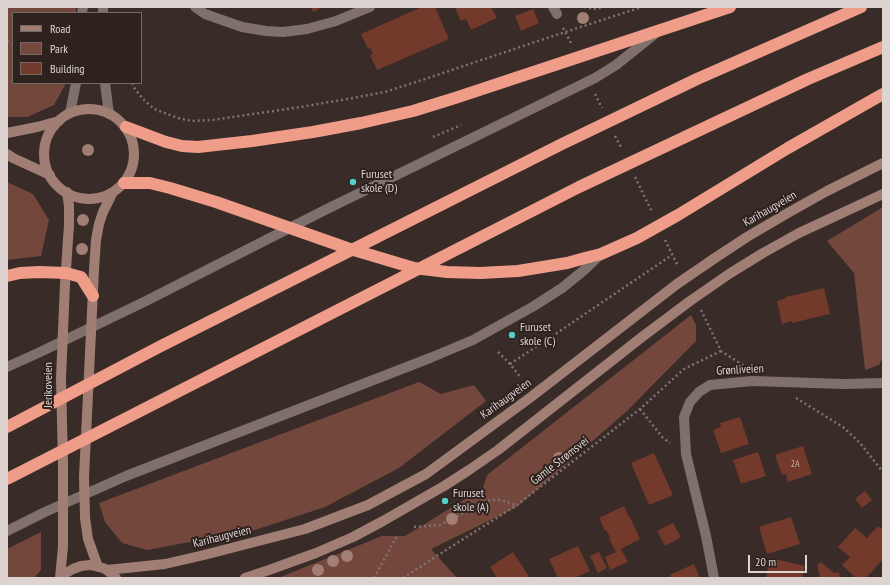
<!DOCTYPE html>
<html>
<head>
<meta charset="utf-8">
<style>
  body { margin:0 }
  #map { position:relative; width:890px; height:585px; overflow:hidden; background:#382b28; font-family:"PT Sans Narrow",sans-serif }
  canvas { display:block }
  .frame { position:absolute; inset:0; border:8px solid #ddd4d2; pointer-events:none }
  .legend { position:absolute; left:12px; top:12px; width:130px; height:72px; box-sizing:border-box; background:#2e221f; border:1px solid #746967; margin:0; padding:5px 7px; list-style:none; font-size:12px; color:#ddd4d2 }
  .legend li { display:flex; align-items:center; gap:8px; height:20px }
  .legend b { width:20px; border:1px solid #746967 }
  .scale { position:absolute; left:748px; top:555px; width:59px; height:18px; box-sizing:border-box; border:2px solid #ddd4d2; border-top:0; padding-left:5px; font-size:12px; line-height:14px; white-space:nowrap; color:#ddd4d2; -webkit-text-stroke:3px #2e221f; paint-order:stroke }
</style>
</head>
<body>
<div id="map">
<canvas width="890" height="585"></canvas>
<div class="frame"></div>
<ul class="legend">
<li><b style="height:5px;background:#a17e74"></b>Road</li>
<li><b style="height:11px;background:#73473c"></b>Park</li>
<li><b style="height:11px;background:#73392b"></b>Building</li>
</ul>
<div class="scale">20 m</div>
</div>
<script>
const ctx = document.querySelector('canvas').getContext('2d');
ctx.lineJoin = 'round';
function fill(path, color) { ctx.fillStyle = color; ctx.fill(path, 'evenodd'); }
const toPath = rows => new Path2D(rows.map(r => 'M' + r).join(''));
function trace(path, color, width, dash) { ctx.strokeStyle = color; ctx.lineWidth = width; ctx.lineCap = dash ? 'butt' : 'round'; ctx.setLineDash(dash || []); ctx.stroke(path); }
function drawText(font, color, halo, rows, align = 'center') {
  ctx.font = font + ' "PT Sans Narrow",sans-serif'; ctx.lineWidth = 4; ctx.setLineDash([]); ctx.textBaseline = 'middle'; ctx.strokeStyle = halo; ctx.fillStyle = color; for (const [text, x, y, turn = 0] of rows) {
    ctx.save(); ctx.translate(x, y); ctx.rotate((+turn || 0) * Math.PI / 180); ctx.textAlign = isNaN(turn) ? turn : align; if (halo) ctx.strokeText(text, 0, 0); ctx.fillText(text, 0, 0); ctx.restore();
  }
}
fill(toPath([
  [7,7,76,7,76,13,13,13,13,83,66,83,54,105,27,117,7,117],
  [7,182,33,194,49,220,41,256,7,260],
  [883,207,883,357,879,365,865,370,854,273,827,241],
  [691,315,696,325,696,341,627,411,517,507,431,549,457,578,278,578,382,536,405,536,483,488,487,475],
  [419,382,441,394,474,385,486,401,399,468,325,507,255,530,147,550,122,543,105,522,99,503],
  [41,532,41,570,34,578,7,578,7,549]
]), '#73473c');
fill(toPath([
  [311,7,323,7,313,12],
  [422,7,435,7,449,39,377,70,370,55,373,54,370,48,368,49,361,34],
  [456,7,491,7,497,18,471,30,466,19,461,21,455,8],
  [533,9,539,23,521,31,515,16],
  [824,288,830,314,792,323,792,321,782,324,777,301,786,298,786,297],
  [740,417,749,444,721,453,713,430,721,427,720,423],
  [803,446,812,474,788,482,786,474,782,475,775,455],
  [758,452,766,476,741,484,733,460],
  [654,453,673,495,649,505,631,463],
  [865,491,872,500,862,508,855,499],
  [624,506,629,517,630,517,640,539,621,549,628,562,610,570,605,557,616,552,609,539,611,539,606,530,605,531,599,518],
  [791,517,800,544,767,554,759,527],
  [673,523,681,537,665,546,657,531],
  [878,526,883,530,883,559,866,578,856,578,842,565,850,557,838,547,855,528,867,538],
  [578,546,590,571,574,578,558,578,549,559],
  [513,552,530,578,497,578,490,567],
  [599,552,607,568,598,573,590,556],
  [770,558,805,566,802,578,766,578],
  [821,562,834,573,839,572,840,578,816,578,820,576,817,565],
  [694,564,700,578,671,578,670,575]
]), '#73392b');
trace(toPath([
  [584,7,596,9,603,7],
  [563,28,571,43],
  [7,41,13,44],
  [132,83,135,89,143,99,154,109,178,118,192,121,212,120,301,107,347,99,385,92,428,78,550,37,642,7],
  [595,94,602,108],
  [615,136,622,149],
  [433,137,461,125],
  [635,177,652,212],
  [665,240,678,266],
  [701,310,721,351,746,367],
  [498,352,510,364,521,378],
  [510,364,551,337,672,255],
  [796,398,843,427,860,443,883,472],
  [640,409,663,438,670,443],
  [414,527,440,525,487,501,495,500,501,500,516,505],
  [374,578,397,536],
  [403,578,446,550,517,505,640,409,684,369,721,351]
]), '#807472', 2.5, [2, 3]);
trace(toPath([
  [7,367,38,353,144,302,325,210,595,78,616,65,656,33],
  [7,531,45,512,126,476,430,358,473,340,534,306,562,288,583,271,601,254]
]), '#7f706c', 10);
trace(toPath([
  [195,7,205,14,242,27,266,31,283,32,307,29,336,21,370,7],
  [553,7,557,14],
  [714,578,706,536,686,454,684,417,690,402,699,392,710,385,752,381,845,384,883,383]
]), '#7f706c', 10);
trace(toPath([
  [82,13,83,7],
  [103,13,103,7],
  [105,83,109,114],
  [70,113,76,83]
]), '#7f706c', 10);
trace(toPath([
  '44 154a45 45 0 1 1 90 0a45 45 0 1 1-90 0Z',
  [7,133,37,127,59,121],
  [7,154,13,158,50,175],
  [98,567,88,539,85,518,84,477,94,270,96,240,99,224,103,212,113,192],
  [107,570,165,564,204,555,305,529,368,505,426,474,531,397,677,284,715,258,747,237,786,214,827,191,883,163],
  [60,578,63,547,63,464,61,378,65,284,69,225,69,206,67,192],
  [61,578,66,573,73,569,81,566,90,565,103,568,107,570,116,578],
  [245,578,269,570,316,553,353,537,383,521,444,486,469,470,498,450,642,337,690,301,729,274,763,253,799,233,883,194]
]), '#a17e74', 10);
trace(toPath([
  [126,127,166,142,182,146,198,147,252,141,313,132,361,123,413,111,455,98,730,7],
  [124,183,150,183,170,188,216,202,347,248,414,268,447,272,480,273,518,271,567,263,585,258,601,254,637,238,678,215,788,148,883,94],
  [7,276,20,273,39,272,66,273,81,277,93,296],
  [7,427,159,347,562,144,697,79,861,7],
  [7,479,579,187,721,120,808,79,883,47]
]), '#ef9d88', 12);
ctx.fillStyle = '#a37e74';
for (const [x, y] of [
  [583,18],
  [88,150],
  [83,220],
  [82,249],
  [559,458],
  [452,519],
  [347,556],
  [333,561],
  [318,570]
]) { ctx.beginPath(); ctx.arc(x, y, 6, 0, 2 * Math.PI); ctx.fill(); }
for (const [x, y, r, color] of [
  [353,182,4,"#55cec5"],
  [512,335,4,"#55cec5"],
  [445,501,4,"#55cec5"]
]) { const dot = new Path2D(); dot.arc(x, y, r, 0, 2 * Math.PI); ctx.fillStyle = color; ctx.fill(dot); trace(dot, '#2e221f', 1.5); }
drawText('10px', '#c2ada8', null, [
  ["2A",795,464]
]);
drawText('12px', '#ddd4d2', '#2e221f', [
  ["Furuset",361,175],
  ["skole (D)",361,189],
  ["Furuset",520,328],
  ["skole (C)",520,342],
  ["Furuset",453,494],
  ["skole (A)",453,508]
], 'left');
drawText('12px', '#ddd4d2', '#2e221f', [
  ["Karihaugveien",770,209,-30],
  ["Grønliveien",740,370,-3],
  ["Jerikoveien",49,385,-90],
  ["Karihaugveien",506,399,-36],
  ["Gamle Strømsvei",560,461,-38],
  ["Karihaugveien",222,537,-14]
]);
</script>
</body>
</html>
